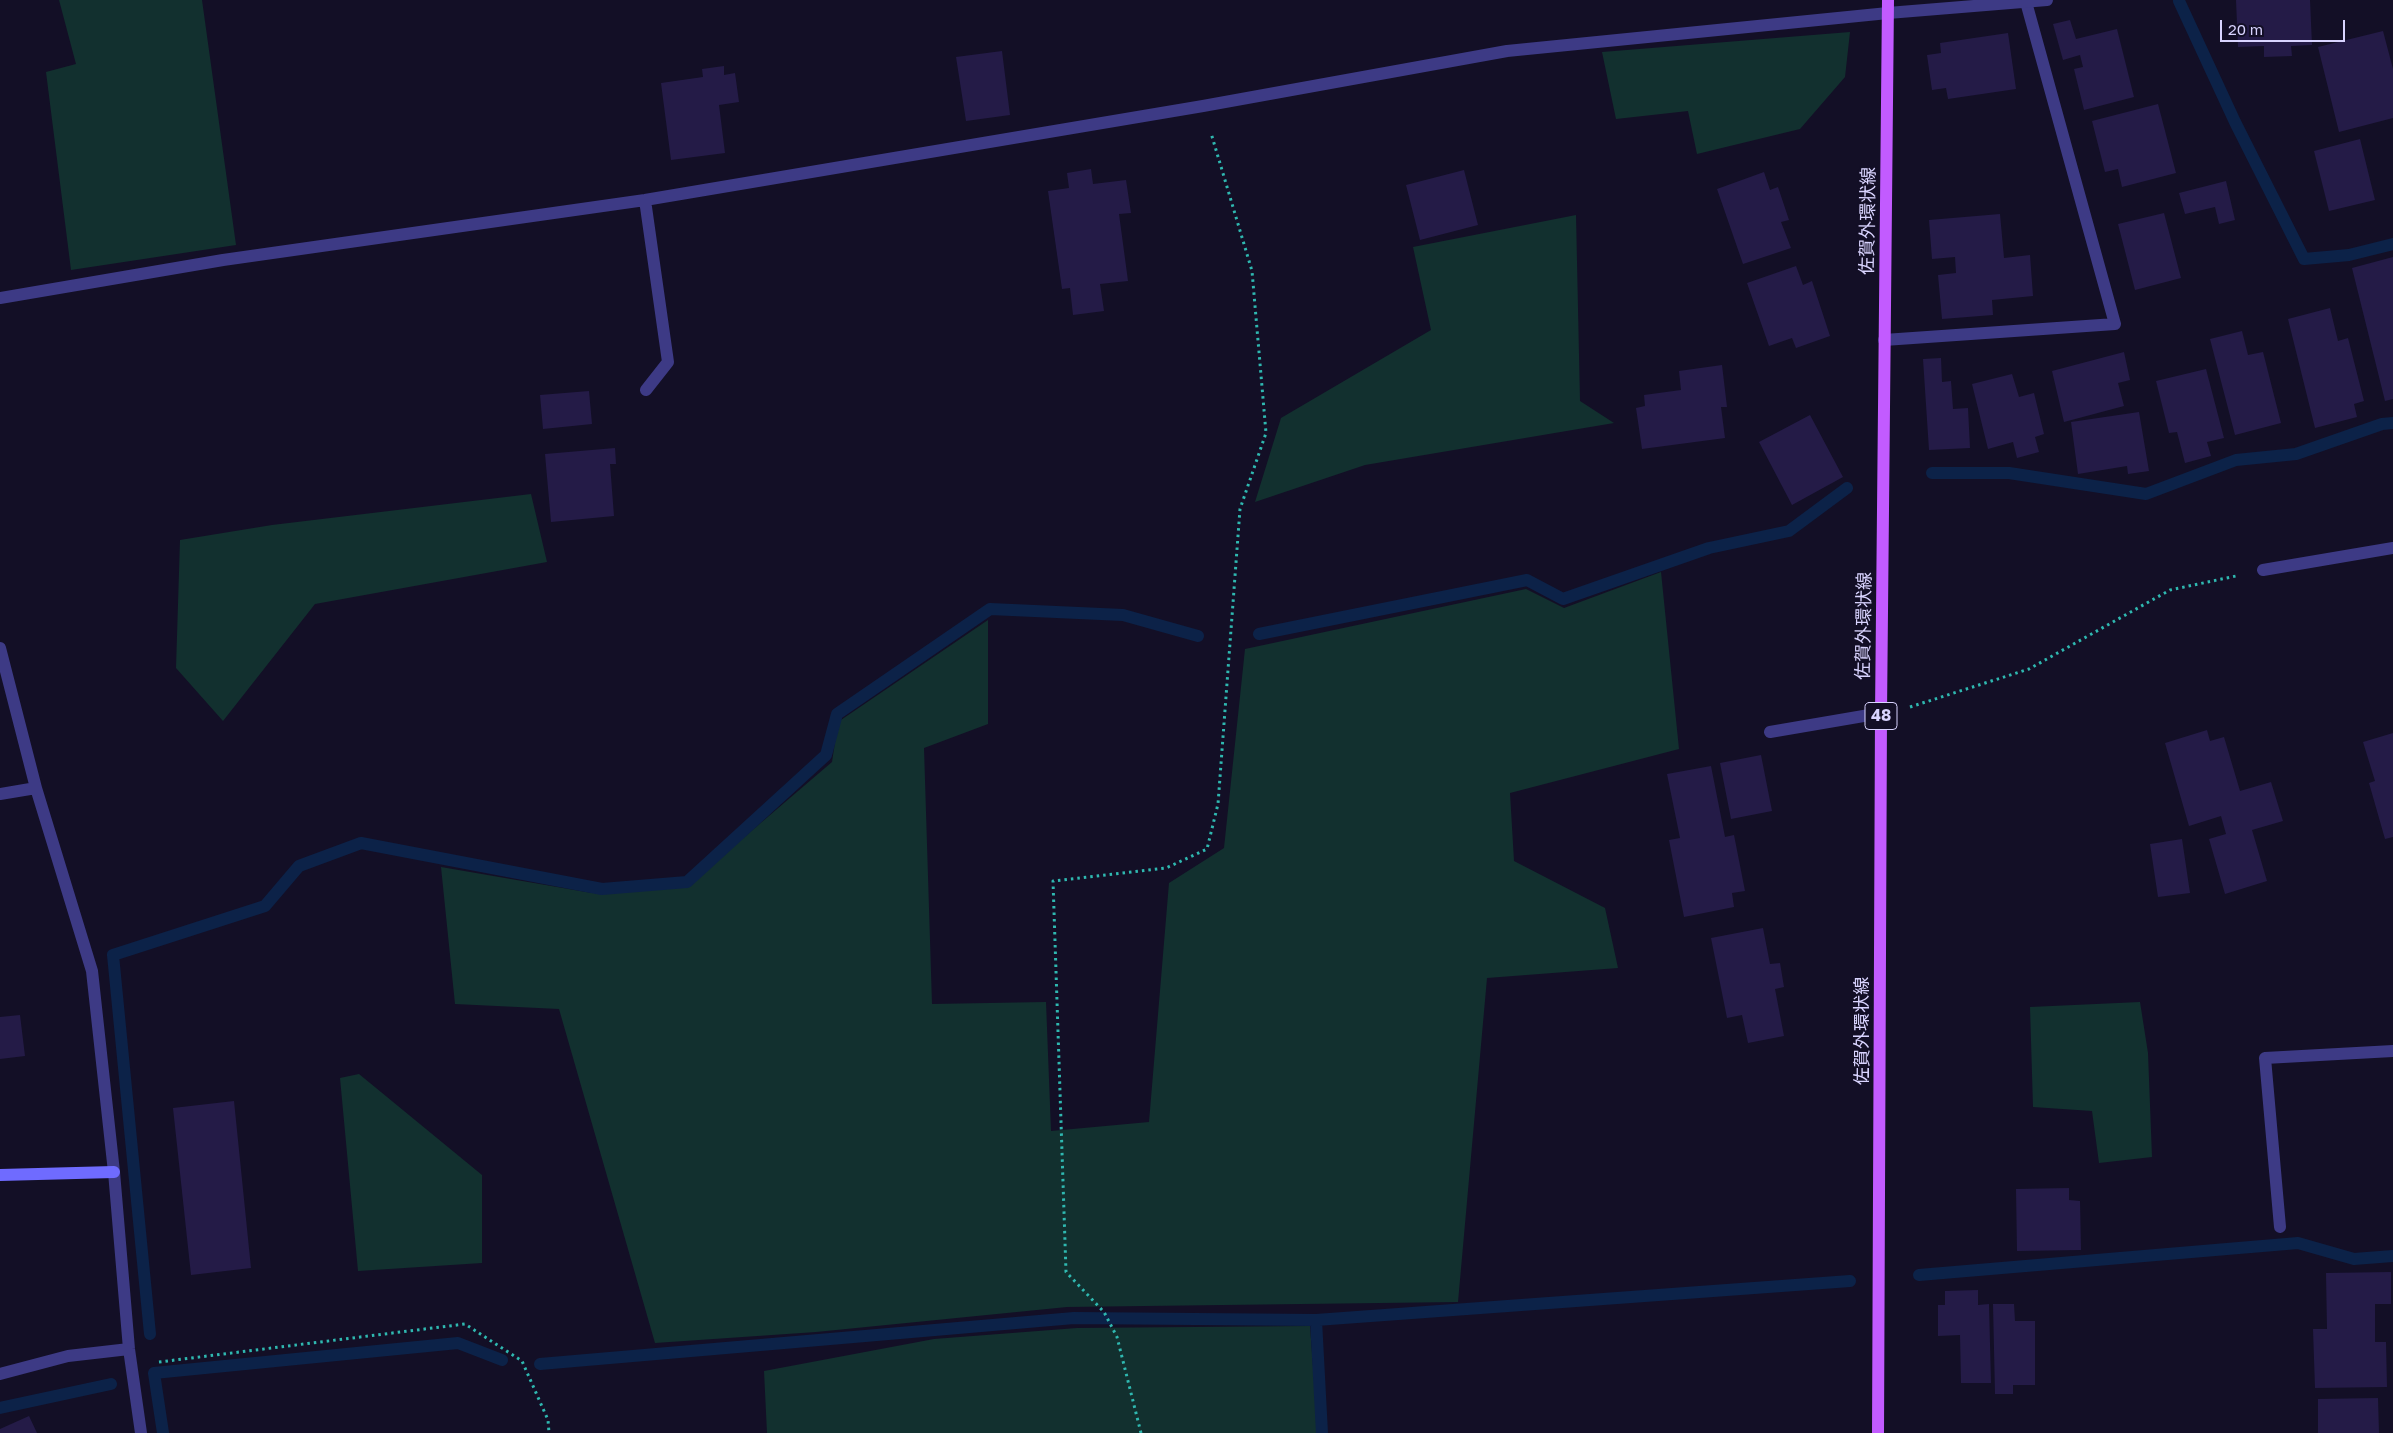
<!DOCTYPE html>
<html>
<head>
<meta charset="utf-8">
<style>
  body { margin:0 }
  #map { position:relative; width:2393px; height:1433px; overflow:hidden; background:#130f26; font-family:"Golos Text",sans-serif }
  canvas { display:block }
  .scale { position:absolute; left:2220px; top:20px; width:125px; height:22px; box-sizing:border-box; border:2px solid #d9d4ff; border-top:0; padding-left:6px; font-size:15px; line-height:18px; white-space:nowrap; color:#d9d4ff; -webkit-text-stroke:4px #130f26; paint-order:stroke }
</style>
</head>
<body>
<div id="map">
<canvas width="2393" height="1433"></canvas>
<div class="scale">20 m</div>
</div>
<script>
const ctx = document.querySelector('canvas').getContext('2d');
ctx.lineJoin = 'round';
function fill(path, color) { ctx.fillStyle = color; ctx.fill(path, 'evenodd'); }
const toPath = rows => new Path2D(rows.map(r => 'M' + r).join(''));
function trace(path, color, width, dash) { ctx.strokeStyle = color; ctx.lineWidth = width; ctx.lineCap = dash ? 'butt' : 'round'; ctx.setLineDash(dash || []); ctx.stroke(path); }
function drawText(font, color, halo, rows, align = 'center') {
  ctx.font = font + ' "Golos Text","Noto Sans JP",sans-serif'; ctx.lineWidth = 4; ctx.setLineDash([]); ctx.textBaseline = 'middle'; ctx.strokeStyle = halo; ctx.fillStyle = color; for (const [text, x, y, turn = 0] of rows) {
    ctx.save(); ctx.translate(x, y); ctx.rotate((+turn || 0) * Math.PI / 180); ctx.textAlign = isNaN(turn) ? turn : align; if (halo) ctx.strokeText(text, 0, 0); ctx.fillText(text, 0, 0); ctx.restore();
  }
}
fill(toPath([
  [59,0,202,0,236,245,71,270,46,72,76,64],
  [1850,32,1845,77,1800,129,1697,154,1688,111,1616,119,1602,52],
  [1576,215,1580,401,1614,423,1365,465,1255,502,1281,418,1431,330,1413,247],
  [531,494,547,562,315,604,223,721,176,668,180,540,272,525],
  [1661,572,1679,749,1510,793,1514,861,1605,908,1618,968,1487,978,1458,1302,1067,1307,816,1332,655,1343,559,1009,455,1004,441,867,592,893,687,886,832,762,838,722,988,620,988,724,924,748,932,1004,1046,1002,1051,1131,1149,1122,1169,883,1224,848,1245,649,1526,589,1564,608],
  [2140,1002,2148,1053,2152,1157,2099,1163,2092,1111,2033,1107,2030,1007],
  [359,1074,482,1175,482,1263,358,1271,340,1078],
  [1310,1326,1318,1433,767,1433,764,1371,934,1339,1077,1328]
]), '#12302f');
trace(toPath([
  [2179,1,2235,122,2304,259,2349,255,2393,244],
  [1932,473,2009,473,2146,494,2236,460,2296,454,2382,424,2393,423],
  [1259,634,1527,580,1563,599,1709,548,1789,531,1847,488],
  [1919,1275,2298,1243,2354,1259,2393,1256],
  [1316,1320,1322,1433],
  [150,1334,113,955,265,906,299,866,361,843,602,889,687,882,826,755,837,714,990,609,1123,615,1198,636],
  [540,1364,1074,1318,1316,1320,1850,1281],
  [0,1408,111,1384],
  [163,1433,154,1373,458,1343,502,1360]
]), '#0c2248', 12);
fill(toPath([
  [2236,0,2310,0,2312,45,2291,46,2292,56,2264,57,2264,46,2238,47],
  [2070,20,2076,39,2117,29,2134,97,2084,110,2074,69,2083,67,2080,55,2063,60,2053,24],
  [2383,31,2393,69,2393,118,2339,132,2318,47],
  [2008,33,2016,89,1948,99,1946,88,1932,90,1927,55,1941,53,1940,43],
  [1002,51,1010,115,966,121,956,57],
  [724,66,724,75,735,73,739,102,719,105,725,153,671,160,661,83,703,77,702,69],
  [2158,104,2176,173,2122,187,2118,169,2105,172,2092,121],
  [2360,139,2375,200,2329,211,2314,151],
  [1091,169,1093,184,1126,180,1131,213,1119,214,1128,281,1100,284,1104,311,1073,315,1070,288,1062,289,1048,191,1069,188,1067,173],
  [1464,170,1478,225,1420,240,1406,185],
  [1764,172,1770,190,1778,187,1789,220,1781,222,1791,248,1743,264,1717,189],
  [2226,181,2235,220,2219,224,2215,207,2185,214,2179,193],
  [2164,213,2181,278,2135,290,2118,224],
  [2000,214,2004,258,2030,255,2033,296,1992,300,1993,315,1942,319,1938,275,1956,273,1955,257,1932,259,1929,220],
  [2393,257,2393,399,2385,401,2352,268],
  [1796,266,1803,285,1812,281,1830,336,1796,348,1792,338,1769,346,1747,283],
  [2330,308,2338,341,2348,338,2364,401,2354,404,2357,417,2315,428,2288,319],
  [2242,331,2248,355,2263,352,2281,423,2235,435,2210,339],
  [2124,352,2130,380,2118,383,2124,406,2064,422,2052,371],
  [1941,358,1942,382,1951,381,1953,409,1968,408,1970,448,1929,450,1923,359],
  [1722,365,1727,407,1721,407,1725,438,1642,449,1636,408,1645,406,1644,395,1681,390,1679,371],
  [2206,369,2224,438,2207,442,2211,456,2185,463,2177,432,2169,433,2156,381],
  [2012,374,2019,397,2034,393,2044,434,2035,437,2039,452,2017,458,2013,442,1988,449,1972,384],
  [589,391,592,424,543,429,540,395],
  [2139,412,2149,471,2128,474,2127,466,2078,474,2071,422],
  [1810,415,1843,477,1792,505,1759,442],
  [615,448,616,464,610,464,614,516,551,522,545,454],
  [2207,730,2210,741,2224,737,2240,791,2271,782,2283,821,2252,830,2267,881,2225,894,2209,839,2226,834,2221,816,2189,826,2165,743],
  [2393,733,2393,837,2385,839,2369,783,2375,781,2363,742],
  [1761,755,1772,811,1731,819,1720,763],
  [1711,766,1725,837,1734,835,1745,891,1732,893,1734,907,1684,917,1669,840,1680,838,1667,774],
  [2182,839,2190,893,2158,897,2150,844],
  [1763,928,1770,964,1780,963,1784,987,1775,989,1784,1036,1748,1043,1742,1015,1727,1018,1711,938],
  [20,1015,25,1056,0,1059,0,1017],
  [234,1101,251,1268,191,1275,173,1108],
  [2069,1188,2069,1200,2080,1201,2081,1250,2017,1251,2016,1189],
  [2391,1272,2391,1304,2375,1304,2375,1342,2386,1342,2387,1387,2315,1388,2313,1329,2327,1329,2326,1273],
  [1978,1290,1978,1305,1989,1304,1991,1383,1961,1383,1960,1335,1938,1336,1938,1305,1945,1305,1945,1291],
  [1993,1304,2014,1304,2015,1321,2035,1321,2035,1385,2013,1385,2013,1394,1995,1394],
  [2378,1398,2379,1433,2318,1433,2318,1399],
  [29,1416,37,1433,0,1433,0,1429]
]), '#241b47');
trace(toPath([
  [1910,707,2029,669,2170,590,2236,576],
  [159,1362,465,1324,522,1361,548,1420,549,1433],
  [1141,1433,1117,1337,1104,1312,1066,1272,1053,881,1166,868,1207,849,1218,804,1240,509,1266,433,1252,271,1211,133]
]), '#2fb8b0', 3, [2.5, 4]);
trace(toPath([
  [1884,340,2115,324,2026,2],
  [2280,1227,2265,1058,2393,1051]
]), '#3d3a85', 12);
trace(toPath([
  [645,200,668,362,646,390],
  [0,298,223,260,645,200,1203,106,1507,51,1888,13,2047,0],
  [2263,570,2393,548],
  [0,648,36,788,92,971,114,1172,129,1349,141,1433],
  [1770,732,1881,713],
  [0,794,36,788],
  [0,1374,68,1356,129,1349]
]), '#3d3a85', 12);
trace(toPath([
  [0,1175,114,1172]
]), '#6f6bff', 12);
trace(toPath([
  [1878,1433,1881,713,1888,0]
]), '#c25bff', 12);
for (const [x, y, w] of [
  [1881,716,32]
]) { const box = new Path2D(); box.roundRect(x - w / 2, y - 13.5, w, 27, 4); ctx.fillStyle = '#130f26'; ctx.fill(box); trace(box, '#d9d4ff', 1); }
drawText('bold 16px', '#d9d4ff', null, [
  ["48",1881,716]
]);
drawText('18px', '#d9d4ff', '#130f26', [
  ["佐賀外環状線",1868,221,-89],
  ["佐賀外環状線",1864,626,-89],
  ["佐賀外環状線",1862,1031,-90]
]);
</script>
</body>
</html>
